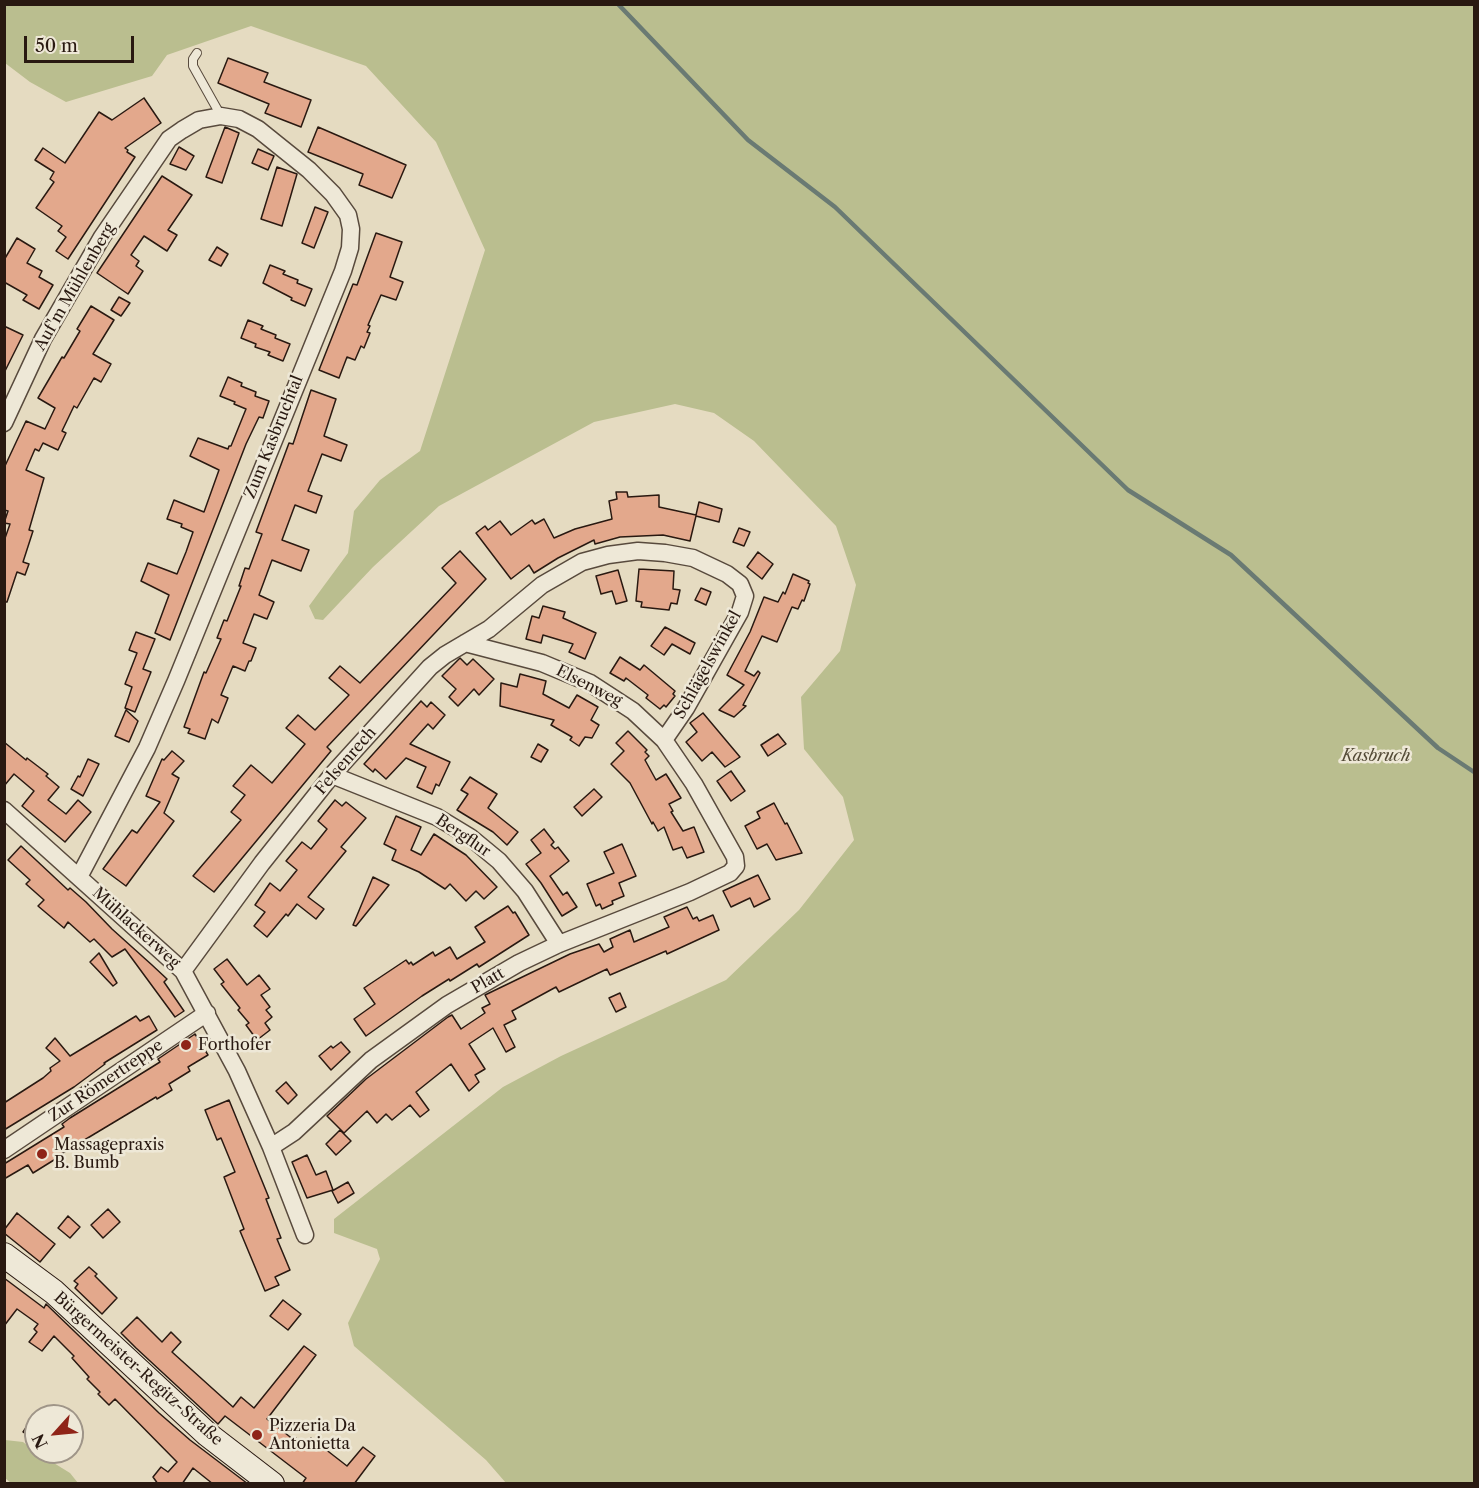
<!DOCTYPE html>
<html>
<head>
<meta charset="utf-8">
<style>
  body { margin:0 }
  #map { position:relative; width:1479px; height:1488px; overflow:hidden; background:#e5dbc1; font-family:"Libre Caslon Text",serif }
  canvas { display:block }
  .frame { position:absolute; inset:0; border:6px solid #291911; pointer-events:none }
  .north { position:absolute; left:24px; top:1404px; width:60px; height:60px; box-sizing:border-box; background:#eee8d7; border:2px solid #9f9588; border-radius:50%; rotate:243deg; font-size:16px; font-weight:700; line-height:24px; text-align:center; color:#291911 }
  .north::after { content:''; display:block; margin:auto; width:21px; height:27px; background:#8f2418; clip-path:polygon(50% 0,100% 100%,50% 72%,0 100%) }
  .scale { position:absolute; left:24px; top:36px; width:110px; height:27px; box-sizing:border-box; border:3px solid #291911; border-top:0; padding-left:8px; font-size:18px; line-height:21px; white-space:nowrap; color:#291911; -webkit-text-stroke:4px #eee8d7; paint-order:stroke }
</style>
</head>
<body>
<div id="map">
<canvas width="1479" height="1488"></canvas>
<div class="frame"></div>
<div class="north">N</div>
<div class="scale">50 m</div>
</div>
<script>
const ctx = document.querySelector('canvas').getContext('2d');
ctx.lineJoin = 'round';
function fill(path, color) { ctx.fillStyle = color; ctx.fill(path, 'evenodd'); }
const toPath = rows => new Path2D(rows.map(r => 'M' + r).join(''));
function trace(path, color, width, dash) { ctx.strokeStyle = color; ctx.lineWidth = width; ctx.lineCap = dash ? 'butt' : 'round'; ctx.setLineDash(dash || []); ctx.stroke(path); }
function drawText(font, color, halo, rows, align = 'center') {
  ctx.font = font + ' "Libre Caslon Text",serif'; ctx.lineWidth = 5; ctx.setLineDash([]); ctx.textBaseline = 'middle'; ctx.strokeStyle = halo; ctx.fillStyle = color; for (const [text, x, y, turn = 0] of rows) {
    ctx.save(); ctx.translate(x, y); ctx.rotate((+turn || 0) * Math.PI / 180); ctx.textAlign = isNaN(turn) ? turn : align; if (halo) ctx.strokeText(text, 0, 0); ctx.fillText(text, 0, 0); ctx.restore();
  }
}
fill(toPath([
  [4,5,1474,5,1474,1483,506,1483,486,1460,354,1346,348,1323,380,1259,377,1249,334,1233,334,1219,503,1087,561,1056,726,980,799,910,854,840,843,797,804,749,801,697,840,651,856,585,836,526,754,441,714,413,675,404,594,422,439,506,373,567,323,620,315,619,309,606,348,553,354,511,380,480,420,451,485,250,436,142,366,66,251,26,167,55,152,76,66,102,30,82,5,63],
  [5,1440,23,1442,36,1452,70,1473,78,1483,11,1483,5,1478]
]), '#babe8f');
trace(toPath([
  [618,4,748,140,835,207,1128,490,1231,555,1438,748,1474,772]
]), '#6a7a73', 4.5);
const building = toPath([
  [228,58,268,73,264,82,311,100,301,127,265,113,269,104,218,83,228,58],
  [144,98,161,123,125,148,128,150,127,152,135,157,68,259,56,251,66,237,58,231,62,226,36,208,54,182,50,179,54,172,35,160,43,148,65,163,99,112,112,120,144,98],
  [225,127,239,133,222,183,206,177,225,127],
  [318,127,406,165,392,198,359,185,363,174,308,152,318,127],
  [179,147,194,156,186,170,170,164,179,147],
  [258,149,274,156,268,170,252,163,258,149],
  [277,167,297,174,282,226,261,219,277,167],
  [162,176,192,195,168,230,177,235,167,251,144,236,131,255,139,261,136,266,143,271,128,294,97,273,162,176],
  [315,207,328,212,314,248,302,243,315,207],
  [376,233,402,242,390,277,403,282,396,300,381,295,368,325,370,326,367,332,370,333,364,348,361,346,355,360,347,357,339,378,319,370,353,284,357,285,376,233],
  [17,238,35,249,27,263,42,271,39,277,53,285,39,309,23,300,27,295,4,282,4,260,17,238],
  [217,247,228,254,221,266,209,260,217,247],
  [270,265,285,271,283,274,298,280,297,283,312,289,305,306,291,300,292,298,263,283,270,265],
  [119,297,130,303,121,316,111,310,119,297],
  [91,306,114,320,93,354,111,364,101,382,94,378,77,408,74,406,62,431,66,433,58,450,43,443,39,451,35,449,26,470,44,478,29,530,33,531,23,562,29,564,25,575,17,572,7,602,4,602,4,541,10,524,4,523,8,511,4,510,4,468,26,421,45,429,55,408,38,398,62,357,64,358,80,331,77,329,91,306],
  [248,320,263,326,261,329,276,335,275,338,290,344,283,361,268,355,270,352,255,347,256,344,241,338,248,320],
  [4,326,23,335,4,373,4,326],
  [228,377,242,383,241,386,256,392,255,396,269,401,263,418,259,417,246,444,170,640,155,633,169,595,141,581,148,563,177,574,186,552,193,532,181,527,182,524,167,519,174,500,204,512,219,470,190,456,198,438,228,449,229,446,231,446,246,409,234,404,235,402,220,396,228,377],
  [311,390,336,399,324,436,347,445,341,461,322,454,308,491,322,496,316,513,295,505,282,540,309,550,301,571,272,560,259,595,274,602,267,619,254,614,243,643,256,648,251,661,249,661,245,671,233,666,221,695,228,698,218,723,212,719,205,739,188,733,190,729,184,727,204,672,206,673,221,639,217,638,224,620,227,621,241,586,239,586,245,568,249,569,262,534,256,532,289,443,293,444,311,390],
  [616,492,627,492,628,497,659,495,659,507,696,515,699,502,722,509,719,522,696,516,690,541,663,535,620,537,595,544,594,540,558,558,534,573,529,565,511,579,476,533,485,526,488,530,500,521,511,535,532,520,535,524,544,519,554,538,575,529,612,519,609,501,617,499,616,492],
  [739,528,750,532,744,546,733,542,739,528],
  [460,551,486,579,327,747,331,751,214,892,193,876,241,820,231,812,245,795,233,786,251,765,272,783,305,744,286,728,298,715,315,730,349,695,329,678,340,666,360,683,456,583,442,568,460,551],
  [758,552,773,564,762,579,747,567,758,552],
  [639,569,674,571,673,589,680,590,677,604,671,603,669,610,641,607,642,602,636,601,639,569],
  [618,570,627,601,616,604,612,591,601,594,596,576,618,570],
  [793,574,809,581,808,583,810,584,804,601,802,600,798,609,792,607,777,642,762,636,745,671,754,676,758,671,760,673,743,705,746,706,734,717,719,710,744,685,727,675,750,632,764,597,778,602,783,592,785,594,793,574],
  [701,588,711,592,706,605,695,600,701,588],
  [543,606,565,612,563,618,596,633,585,659,569,652,573,644,543,635,541,643,526,639,532,616,539,618,543,606],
  [665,627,695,643,690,654,672,644,664,655,651,646,665,627],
  [136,632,155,639,143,669,151,672,135,712,125,708,132,687,125,684,137,653,129,650,136,632],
  [620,657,640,670,644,665,675,691,673,694,675,696,666,707,664,705,660,709,646,698,648,695,626,678,624,681,610,673,620,657],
  [460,658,467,665,473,659,494,679,479,695,474,689,458,706,449,697,456,689,442,676,460,658],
  [520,674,546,681,543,694,569,708,577,695,598,707,591,720,599,725,592,738,585,737,579,746,570,740,572,737,551,725,554,720,500,706,501,683,517,687,520,674],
  [421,701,427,707,431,702,445,715,433,729,428,724,410,744,450,762,439,786,436,784,432,794,417,787,426,767,406,758,386,779,375,769,373,772,364,764,421,701],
  [126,710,138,721,129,742,115,736,126,710],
  [703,713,740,757,725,767,712,752,702,761,686,742,697,732,690,723,703,713],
  [628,731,647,750,645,752,649,756,645,760,656,780,666,774,681,798,669,804,673,811,671,812,683,831,694,827,704,852,687,858,682,847,673,850,664,827,658,831,653,822,652,824,630,783,611,764,624,751,616,743,628,731],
  [778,734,786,744,768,756,761,745,778,734],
  [4,742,26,760,27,758,48,774,46,776,59,787,48,800,66,814,78,800,91,812,65,842,22,806,34,791,14,774,4,786,4,742],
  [538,744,548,750,541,762,531,757,538,744],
  [172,751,184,761,172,774,179,778,164,813,174,821,126,886,103,869,132,830,137,833,160,802,146,796,162,759,164,760,172,751],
  [88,759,99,764,83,796,71,789,78,776,80,777,88,759],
  [731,771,745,791,731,801,717,781,731,771],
  [470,777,497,794,488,808,518,832,507,845,493,832,457,810,468,794,461,790,470,777],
  [594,789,602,797,582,816,574,807,594,789],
  [335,800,342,806,346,802,366,818,341,847,346,851,308,897,324,909,316,919,297,904,288,916,286,914,267,937,254,926,265,912,255,905,270,883,280,891,297,870,286,861,302,842,311,849,327,829,318,821,335,800],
  [774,803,785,824,787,823,802,853,776,860,767,844,757,849,745,826,760,818,757,812,774,803],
  [396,816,421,827,411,850,421,855,434,834,466,855,497,887,484,899,476,891,466,901,450,884,445,889,419,872,392,860,396,850,384,844,396,816],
  [544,829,554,842,551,845,555,849,558,847,569,861,550,876,563,895,567,892,577,907,562,916,541,883,526,864,541,853,531,840,544,829],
  [622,844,636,876,619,883,624,896,612,901,613,904,602,909,600,904,596,906,587,884,614,873,604,852,622,844],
  [21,846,68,890,70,888,86,902,112,929,152,965,167,979,164,982,184,1011,175,1017,125,949,112,957,94,939,90,942,68,922,64,928,38,906,44,900,26,884,30,880,8,860,21,846],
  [758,875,770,899,754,907,750,898,731,907,723,891,758,875],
  [373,877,389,885,356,926,353,925,373,877],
  [508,906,513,913,515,912,529,935,479,967,477,964,450,981,449,979,422,996,366,1036,354,1019,375,1004,364,988,406,960,409,964,411,962,413,965,433,952,435,956,450,947,457,959,485,942,475,927,508,906],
  [687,907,693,919,697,917,699,921,713,915,719,930,667,954,666,951,610,975,607,969,559,992,556,987,512,1011,516,1019,504,1025,515,1047,506,1052,493,1028,469,1044,485,1069,475,1075,479,1082,469,1091,451,1064,416,1092,429,1110,420,1117,410,1105,392,1120,386,1114,377,1123,367,1111,344,1133,327,1116,366,1079,448,1017,452,1015,461,1029,485,1013,482,1008,490,1004,485,995,570,954,599,944,604,952,613,947,610,939,630,930,634,942,669,927,664,917,687,907],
  [99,953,117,983,113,986,90,962,99,953],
  [227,959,247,985,259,975,270,989,261,995,270,1007,266,1010,272,1017,265,1023,270,1030,257,1040,246,1025,249,1023,238,1010,240,1008,221,984,224,982,214,969,227,959],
  [620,993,626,1007,616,1012,609,998,620,993],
  [136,1016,140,1021,149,1016,157,1030,104,1063,105,1064,74,1087,4,1130,4,1103,43,1078,51,1071,50,1068,60,1061,46,1048,55,1038,70,1056,136,1016],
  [195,1034,208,1055,188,1067,190,1071,169,1084,172,1090,157,1099,156,1097,61,1154,62,1155,33,1173,28,1165,4,1179,4,1164,64,1127,62,1124,70,1118,160,1062,158,1059,195,1034],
  [341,1042,350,1052,331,1070,319,1056,331,1046,333,1048,341,1042],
  [286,1082,297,1095,288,1104,276,1091,286,1082],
  [229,1100,269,1198,266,1199,281,1238,277,1239,290,1270,275,1277,279,1285,265,1291,240,1231,244,1229,224,1177,235,1172,221,1138,217,1140,205,1110,229,1100],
  [340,1130,351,1141,336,1155,326,1144,340,1130],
  [307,1155,316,1175,326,1171,333,1190,307,1198,292,1162,307,1155],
  [348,1182,354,1193,338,1203,332,1191,348,1182],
  [108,1209,120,1222,103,1238,91,1225,108,1209],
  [17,1213,55,1244,40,1262,4,1233,4,1230,17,1213],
  [68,1216,80,1227,70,1238,58,1228,68,1216],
  [89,1267,97,1274,95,1276,117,1298,102,1314,75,1288,78,1284,74,1281,89,1267],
  [4,1278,44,1308,46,1304,159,1413,190,1440,248,1484,213,1484,193,1468,182,1484,158,1484,153,1477,161,1467,168,1472,177,1462,115,1399,109,1405,98,1394,100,1392,87,1379,89,1377,72,1358,74,1356,54,1336,42,1351,29,1342,37,1332,34,1329,38,1324,17,1309,4,1326,4,1278],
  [283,1300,301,1314,288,1330,270,1316,283,1300],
  [137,1317,162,1342,171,1332,181,1342,172,1352,233,1407,241,1397,254,1408,304,1346,316,1355,267,1419,294,1440,296,1438,306,1445,311,1438,347,1466,363,1447,375,1456,354,1484,302,1484,306,1478,225,1416,218,1424,136,1348,121,1333,137,1317],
  [36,1413,36,1441,23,1432,36,1413]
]);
fill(building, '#e3a88c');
trace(building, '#291911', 1.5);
const lane = toPath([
  [197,53,193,59,193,66,221,116]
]);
const street = toPath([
  [4,423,43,339,102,237,169,139,182,130,199,120,221,116,239,119,258,129,309,170,333,194,348,215,351,229,350,248,343,271,176,681,147,748,79,877],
  [332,775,437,817,470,837,499,861,525,891,559,944],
  [4,810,183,971,237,1071,271,1147,305,1235],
  [183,971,262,863,332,775,430,667,445,655,489,629,542,585,582,562,608,555,638,551,665,553,693,558,727,574,740,584,745,596,740,612,686,708,664,740],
  [271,1147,294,1132,371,1060,447,1005,519,963,559,944,690,892,730,873,736,866,735,857,694,784,664,740,633,711,590,683,542,663,465,643],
  [4,1150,207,1013]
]);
const secondary = toPath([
  [4,1255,54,1292,207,1434,272,1484]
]);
trace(lane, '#584a3d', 10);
trace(street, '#584a3d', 19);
trace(secondary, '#291911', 26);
trace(lane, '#eee8d7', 8);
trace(street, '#eee8d7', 16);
trace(secondary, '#eee8d7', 24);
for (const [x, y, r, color] of [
  [186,1045,6,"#8f2418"],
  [42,1154,6,"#8f2418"],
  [257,1435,6,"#8f2418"]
]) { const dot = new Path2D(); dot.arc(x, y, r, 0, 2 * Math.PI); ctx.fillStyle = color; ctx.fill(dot); trace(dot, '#eee8d7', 2); }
drawText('16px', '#291911', '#eee8d7', [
  ["Auf'm Mühlenberg",75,287,-60],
  ["Zum Kasbruchtal",274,437,-68],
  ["Schlägelswinkel",708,665,-61],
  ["Elsenweg",589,686,27],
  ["Felsenrech",346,761,-49],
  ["Bergflur",463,836,34],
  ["Mühlackerweg",136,928,42],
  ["Platt",488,981,-30],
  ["Zur Römertreppe",106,1081,-34],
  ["Bürgermeister-Regitz-Straße",138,1369,42]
]);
drawText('italic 16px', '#544b37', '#eee8d7', [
  ["Kasbruch",1376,756]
]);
drawText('16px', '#291911', '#eee8d7', [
  ["Forthofer",198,1045],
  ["Massagepraxis",54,1145],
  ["B. Bumb",54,1163],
  ["Pizzeria Da",269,1426],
  ["Antonietta",269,1444]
], 'left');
</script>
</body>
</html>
